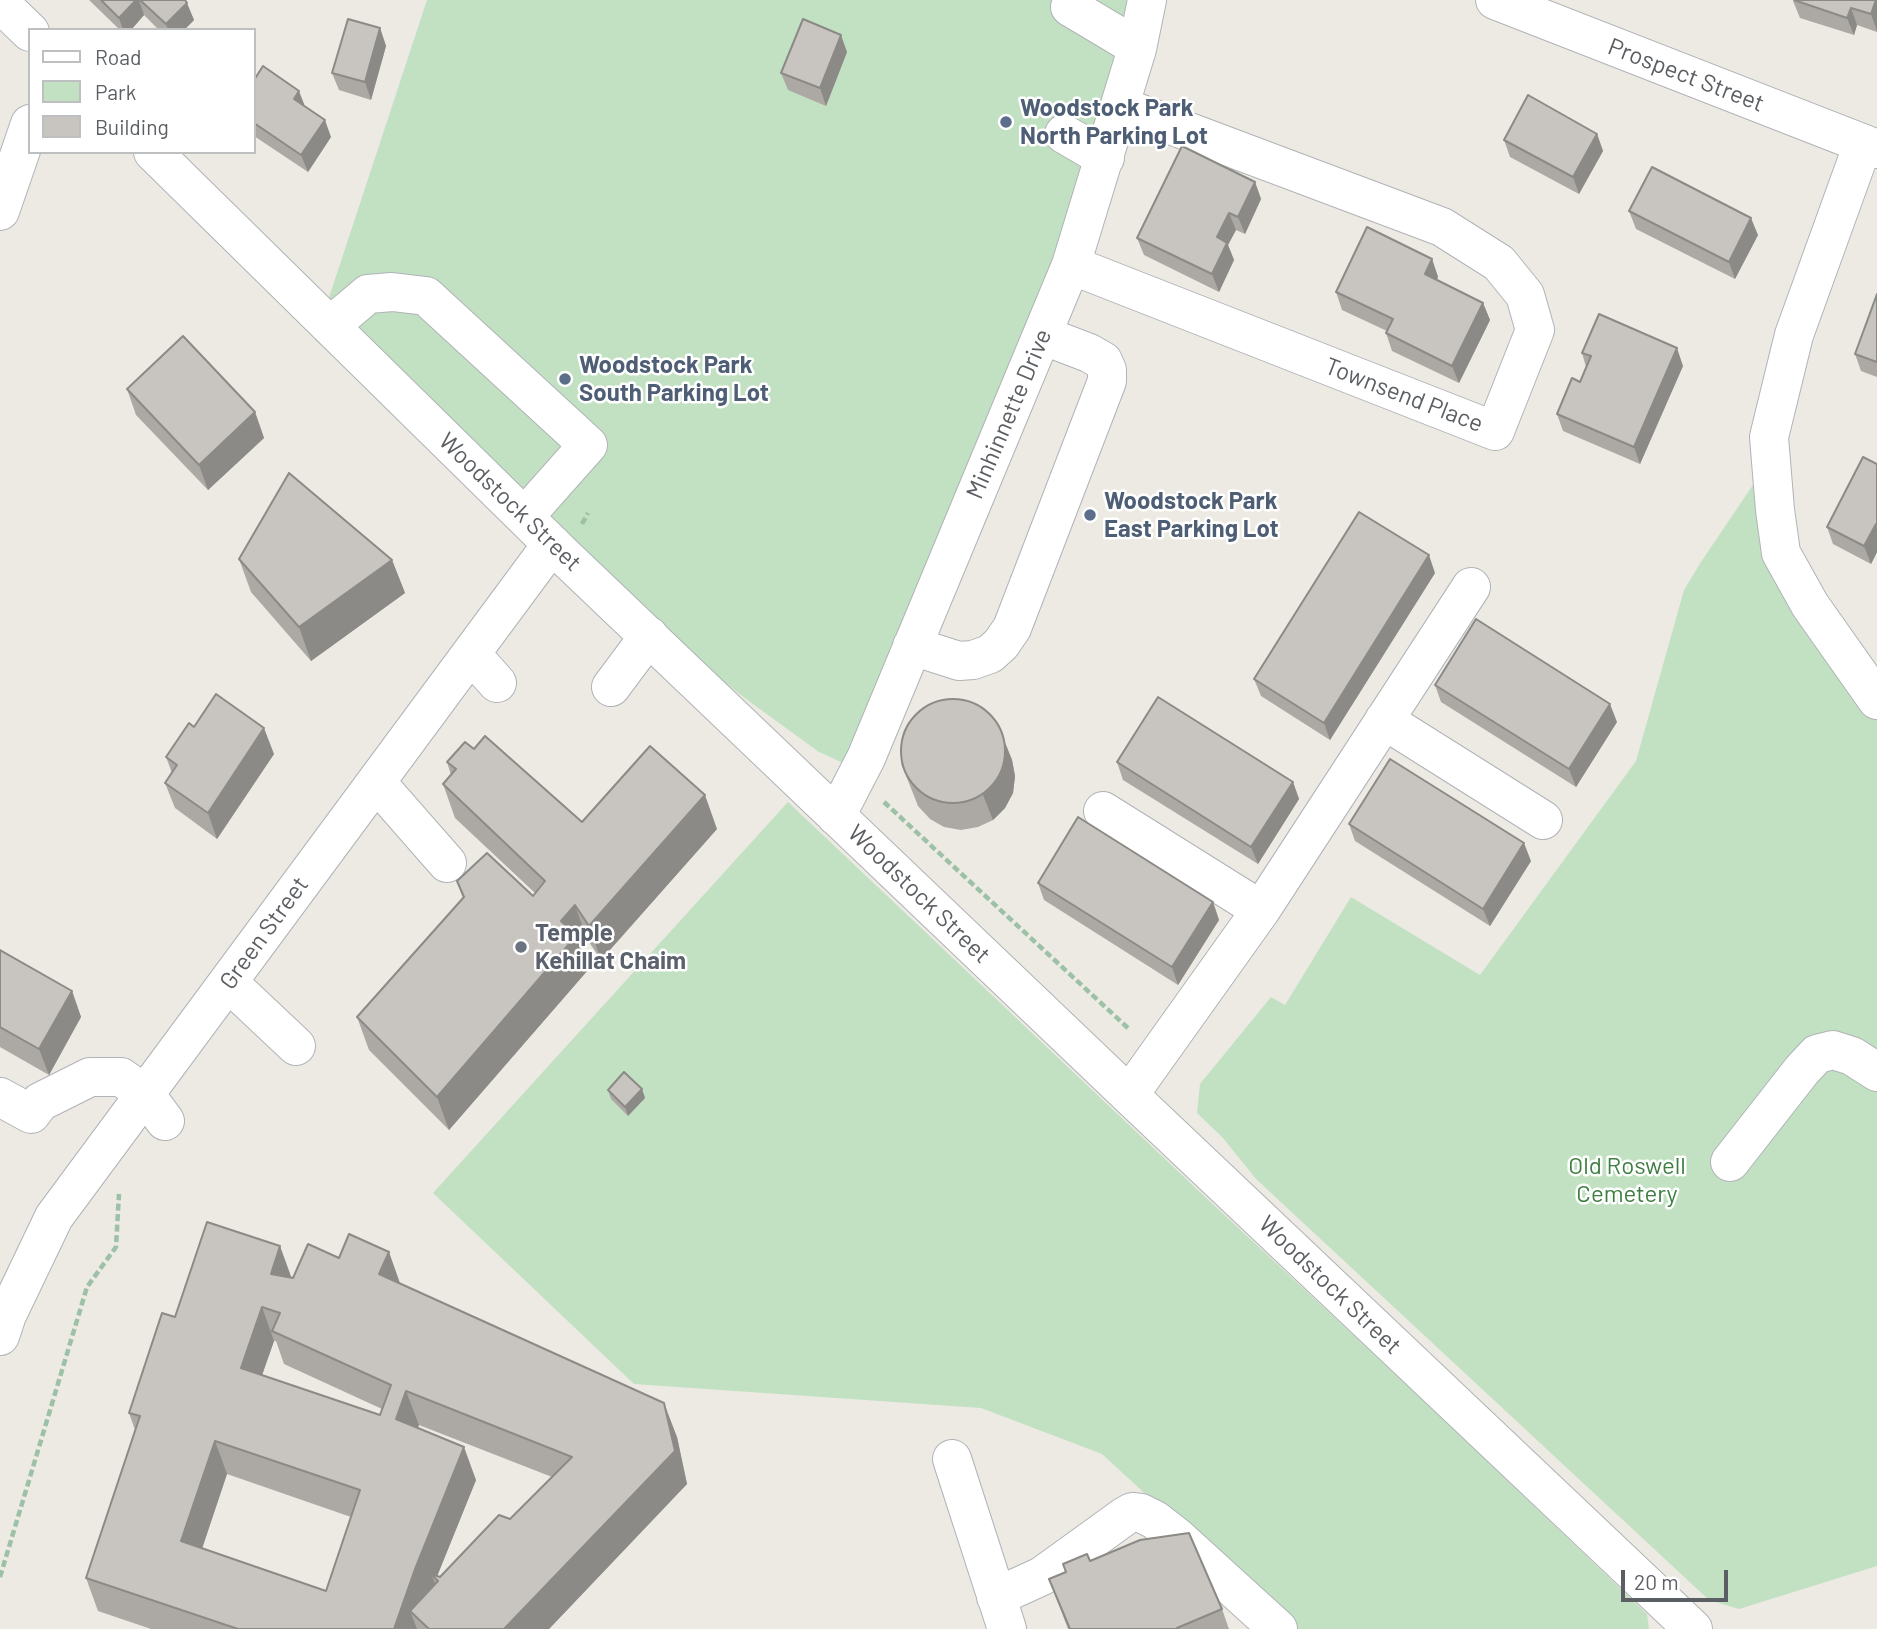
<!DOCTYPE html>
<html>
<head>
<meta charset="utf-8">
<style>
  body { margin:0 }
  #map { position:relative; width:1877px; height:1629px; overflow:hidden; background:#eceae3; font-family:Barlow,sans-serif }
  canvas { display:block }
  .legend { position:absolute; left:28px; top:28px; width:228px; height:126px; box-sizing:border-box; background:#fff; border:2px solid #bdbfc0; margin:0; padding:9px 12px; list-style:none; font-size:21px; color:#5b5e62 }
  .legend li { display:flex; align-items:center; gap:14px; height:35px }
  .legend b { width:35px; border:2px solid #bdbfc0 }
  .scale { position:absolute; left:1621px; top:1570px; width:107px; height:32px; box-sizing:border-box; border:4px solid #5b5e62; border-top:0; padding-left:9px; font-size:21px; line-height:24px; white-space:nowrap; color:#5b5e62; -webkit-text-stroke:5px #fff; paint-order:stroke }
</style>
</head>
<body>
<div id="map">
<canvas width="1877" height="1629"></canvas>
<ul class="legend">
<li><b style="height:9px;background:#fff"></b>Road</li>
<li><b style="height:19px;background:#c2e1c2"></b>Park</li>
<li><b style="height:19px;background:#c8c5c0"></b>Building</li>
</ul>
<div class="scale">20 m</div>
</div>
<script>
const ctx = document.querySelector('canvas').getContext('2d');
ctx.lineJoin = 'round';
function fill(path, color) { ctx.fillStyle = color; ctx.fill(path, 'evenodd'); }
const toPath = rows => new Path2D(rows.map(r => 'M' + r).join(''));
function trace(path, color, width, dash) { ctx.strokeStyle = color; ctx.lineWidth = width; ctx.lineCap = dash ? 'butt' : 'round'; ctx.setLineDash(dash || []); ctx.stroke(path); }
function drawText(font, color, halo, rows, align = 'center') {
  ctx.font = font + ' Barlow,sans-serif'; ctx.lineWidth = 5; ctx.setLineDash([]); ctx.textBaseline = 'middle'; ctx.strokeStyle = halo; ctx.fillStyle = color; for (const [text, x, y, turn = 0] of rows) {
    ctx.save(); ctx.translate(x, y); ctx.rotate((+turn || 0) * Math.PI / 180); ctx.textAlign = isNaN(turn) ? turn : align; if (halo) ctx.strokeText(text, 0, 0); ctx.fillText(text, 0, 0); ctx.restore();
  }
}
fill(toPath([
  [427,0,1156,0,863,772,819,752,746,699,564,556,315,340],
  [1761,473,1762,550,1877,719,1877,1566,1739,1609,1709,1600,1256,1179,1223,1138,1197,1113,1200,1084,1271,997,1285,1005,1351,897,1480,975,1636,761,1684,590,1701,562],
  [788,802,1202,1194,1424,1401,1647,1614,1649,1629,1292,1629,1102,1454,981,1408,634,1384,433,1193]
]), '#c2e1c2');
const minor = toPath([
  [1495,0,1877,149],
  [0,3,30,32],
  [1070,7,1137,47],
  [1064,134,1105,158],
  [1863,144,1794,335,1769,437,1775,510,1781,553,1810,605,1877,700],
  [153,152,564,556,1129,1095,1693,1629],
  [0,211,30,124],
  [1071,265,1495,431,1535,330,1525,295,1499,263,1442,227,1120,106],
  [330,326,368,294,392,292,426,296,588,445,525,516],
  [912,646,959,661,973,660,990,654,1001,644,1012,628,1107,381,1107,370,1103,361,1089,353,1042,335],
  [471,654,497,683],
  [611,687,649,636],
  [1384,720,1543,820],
  [376,782,447,863],
  [1103,811,1261,910],
  [836,816,866,758,1071,265,1137,49,1147,0],
  [228,982,296,1046],
  [1129,1095,1261,910,1471,587],
  [0,1097,31,1114,40,1102,90,1077,121,1077,145,1094,165,1121],
  [1730,1162,1802,1070,1817,1054,1833,1050,1852,1056,1877,1072],
  [0,1336,7,1315,54,1217,552,544],
  [952,1459,1007,1629],
  [996,1597,1042,1576,1125,1516,1132,1512,1141,1513,1155,1520,1178,1538,1278,1629]
]);
trace(minor, '#b0b3b7', 40);
trace(toPath([
  [582,524,588,513],
  [884,802,1129,1029],
  [0,1577,87,1287,116,1247,119,1194]
]), '#9cc1a7', 4.5, [7, 3.5]);
trace(minor, '#fff', 38);
fill(toPath([
  [89,0,185,0,194,20,184,30,159,30,144,15,131,30,120,30],
  [1877,0,1877,32,1857,25,1854,35,1800,18,1793,1],
  [380,28,386,46,371,100,339,90,332,73],
  [847,52,826,106,788,90,781,73],
  [254,80,305,106,331,137,308,172,254,136],
  [1597,134,1603,151,1579,194,1510,157,1504,140],
  [1255,182,1261,199,1245,234,1236,230,1228,245,1234,260,1219,292,1144,255,1137,238],
  [1629,211,1758,235,1735,279,1636,229],
  [1432,259,1438,277,1437,280,1483,303,1490,320,1459,383,1392,351,1386,333,1387,331,1342,310,1336,292],
  [1877,294,1877,377,1861,371,1855,354],
  [1582,353,1683,366,1640,464,1563,431,1557,414,1580,382,1586,367],
  [127,389,255,412,264,438,208,490,136,415],
  [1877,464,1877,552,1871,564,1833,544,1827,527],
  [239,559,392,560,405,593,311,661,251,592],
  [1435,573,1330,740,1261,696,1254,679],
  [1435,685,1617,722,1576,787,1441,702],
  [194,727,274,754,217,839,175,808,165,783,172,773,166,757],
  [1002,735,1012,760,1015,776,1013,793,1005,808,993,820,978,827,961,830,944,827,930,819,918,806,901,763],
  [474,749,582,822,717,829,601,960,587,939,580,947,588,970,449,1130,369,1050,357,1017,463,898,457,881,533,896,535,893,455,818,443,784,451,775,447,762],
  [1117,762,1293,782,1299,799,1258,864,1123,780],
  [1349,824,1531,861,1490,926,1355,841],
  [1038,883,1213,902,1219,920,1178,985,1044,900],
  [0,950,72,991,81,1017,49,1075,0,1047],
  [642,1089,645,1098,628,1116,611,1099,608,1090],
  [339,1258,400,1284,677,1437,687,1484,549,1629,151,1629,98,1611,86,1578,135,1430,129,1413,292,1278],
  [274,1341,276,1341,284,1364,382,1409,380,1415,262,1375],
  [419,1425,552,1477,510,1519,440,1577,437,1576,476,1480,417,1428],
  [227,1474,351,1517,326,1591,202,1549],
  [1049,1579,1222,1609,1229,1629,1068,1629]
]), '#aca9a5');
fill(toPath([
  [136,0,139,0,144,15,131,30,123,30,119,18],
  [1876,0,1877,0,1877,31,1871,14],
  [187,3,194,20,184,30,168,30,166,24],
  [1851,8,1857,25,1854,35,1847,18],
  [380,28,386,46,371,100,365,82],
  [841,35,847,52,826,106,820,88],
  [299,91,306,109,294,99],
  [325,120,331,137,308,172,301,155],
  [1597,134,1603,151,1579,194,1573,177],
  [1255,182,1261,199,1245,234,1238,217],
  [1229,213,1236,230,1228,245,1234,260,1219,292,1212,274,1217,237],
  [1751,218,1758,235,1735,279,1729,262],
  [1432,259,1438,277,1431,291,1425,274],
  [1483,303,1490,320,1459,383,1452,366],
  [1677,348,1683,366,1640,464,1634,447],
  [255,412,264,438,208,490,199,465],
  [1876,524,1877,528,1877,552,1871,564,1864,546],
  [1429,555,1435,573,1330,740,1324,723],
  [392,560,405,593,311,661,299,627],
  [1610,704,1617,722,1576,787,1569,769],
  [264,728,274,754,217,839,208,813],
  [1002,735,1012,760,1015,776,1013,793,1005,808,993,820,983,795],
  [1293,782,1299,799,1258,864,1251,847],
  [705,795,717,829,601,960,589,926],
  [1524,843,1531,861,1490,926,1483,909],
  [1213,902,1219,920,1178,985,1172,967],
  [575,905,587,939,580,947,588,970,449,1130,437,1097,561,921],
  [72,991,81,1017,49,1075,39,1049],
  [642,1089,645,1098,628,1116,625,1107],
  [280,1246,292,1279,271,1274],
  [389,1252,401,1286,379,1274],
  [262,1307,274,1341,253,1401,241,1368],
  [406,1391,419,1425,408,1453,396,1419],
  [664,1403,677,1437,687,1484,549,1629,504,1629],
  [215,1441,227,1474,193,1575,181,1541],
  [464,1447,476,1480,436,1579,431,1574,435,1583,427,1602,410,1611,417,1629,394,1629,415,1569]
]), '#8c8a86');
const building = toPath([
  [101,0,136,0,119,18,101,0],
  [140,0,185,0,187,3,166,24,140,0],
  [1794,0,1876,0,1871,14,1851,8,1847,18,1794,0],
  [348,19,380,28,365,82,332,73,348,19],
  [803,19,841,35,820,88,781,73,803,19],
  [263,66,299,91,294,99,325,120,301,155,254,123,254,80,263,66],
  [1528,95,1597,134,1573,177,1504,140,1528,95],
  [1182,146,1255,182,1238,217,1229,213,1217,237,1227,243,1212,274,1137,238,1182,146],
  [1652,167,1751,218,1729,262,1629,211,1652,167],
  [1367,227,1432,259,1425,274,1483,303,1452,366,1386,333,1393,319,1336,292,1367,227],
  [1877,294,1877,362,1855,354,1877,294],
  [1599,314,1677,348,1634,447,1557,414,1572,378,1580,382,1591,356,1582,353,1599,314],
  [183,336,255,412,199,465,127,389,183,336],
  [1863,457,1877,464,1877,525,1876,524,1864,546,1827,527,1863,457],
  [289,473,392,560,299,627,239,559,289,473],
  [1359,512,1429,555,1324,723,1254,679,1359,512],
  [1476,619,1610,704,1569,769,1435,685,1476,619],
  [216,694,264,728,208,813,165,783,177,765,166,757,189,723,194,727,216,694],
  [1158,697,1293,782,1251,847,1117,762,1158,697],
  '901 751a52 52 0 1 1 104 0a52 52 0 1 1-104 0Z',
  [485,736,582,822,650,746,705,795,589,926,575,905,561,921,576,936,437,1097,357,1017,464,897,457,881,487,853,533,896,545,881,443,784,456,769,447,762,465,742,474,749,485,736],
  [1390,759,1524,843,1483,909,1349,824,1390,759],
  [1078,817,1213,902,1172,967,1038,883,1078,817],
  [0,950,72,991,39,1049,0,1027,0,950],
  [624,1072,642,1089,625,1107,608,1090,624,1072],
  [207,1222,280,1246,271,1274,293,1278,308,1244,339,1258,349,1234,389,1252,379,1274,664,1403,675,1451,504,1629,429,1629,410,1611,438,1581,431,1574,440,1577,499,1515,510,1519,572,1457,406,1391,396,1419,464,1447,415,1569,394,1629,238,1629,86,1578,140,1416,129,1413,162,1313,175,1317,207,1222],
  [262,1307,280,1313,272,1331,391,1385,380,1415,241,1368,262,1307],
  [215,1441,360,1490,326,1591,181,1541,215,1441],
  [1189,1533,1222,1609,1177,1628,1178,1629,1070,1629,1049,1579,1066,1572,1063,1564,1087,1554,1090,1561,1140,1540,1189,1533]
]);
fill(building, '#c8c5c0');
trace(building, '#8c8a86', 2);
for (const [x, y, r, color] of [
  [1006,122,7,"#5c6f8a"],
  [565,379,7,"#5c6f8a"],
  [1090,515,7,"#5c6f8a"],
  [521,947,7,"#6b7280"]
]) { const dot = new Path2D(); dot.arc(x, y, r, 0, 2 * Math.PI); ctx.fillStyle = color; ctx.fill(dot); trace(dot, '#fff', 2.5); }
drawText('24px', '#5b5e62', '#fff', [
  ["Prospect Street",1686,75,21],
  ["Townsend Place",1404,395,21],
  ["Minhinnette Drive",1009,414,-67],
  ["Woodstock Street",510,502,44],
  ["Woodstock Street",919,894,44],
  ["Green Street",264,933,-54],
  ["Woodstock Street",1330,1285,44]
]);
drawText('bold 24px', '#4e5e75', '#fff', [
  ["Woodstock Park",1020,108],
  ["North Parking Lot",1020,136],
  ["Woodstock Park",579,365],
  ["South Parking Lot",579,393],
  ["Woodstock Park",1104,501],
  ["East Parking Lot",1104,529]
], 'left');
drawText('bold 24px', '#5b616d', '#fff', [
  ["Temple",535,933],
  ["Kehillat Chaim",535,961]
], 'left');
drawText('24px', '#3e7e41', '#fff', [
  ["Old Roswell",1627,1166],
  ["Cemetery",1627,1194]
]);
</script>
</body>
</html>
